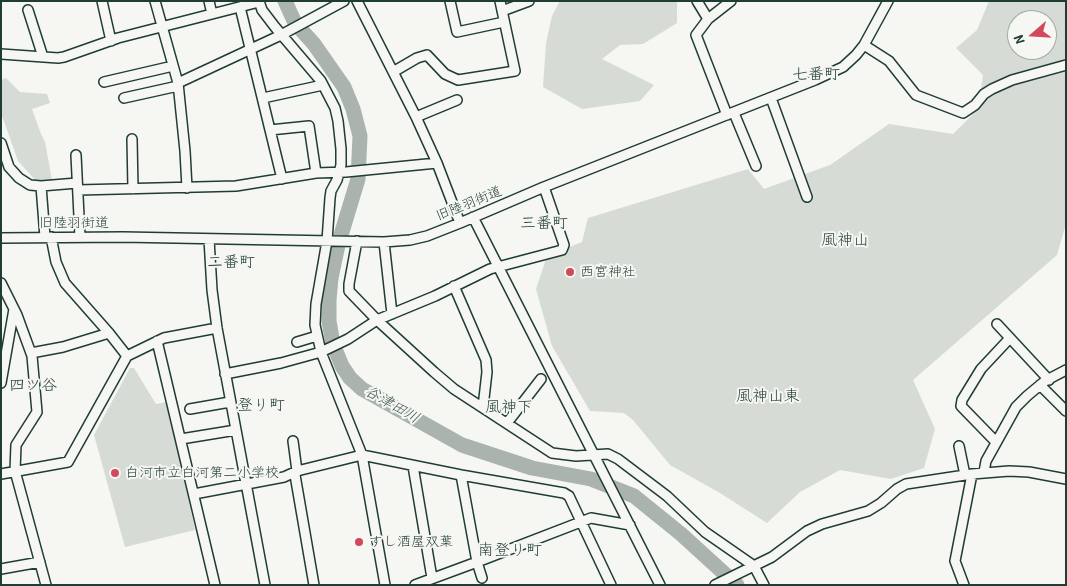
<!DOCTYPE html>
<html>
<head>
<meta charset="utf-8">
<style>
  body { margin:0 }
  #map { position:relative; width:1067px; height:586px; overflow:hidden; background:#f6f6f2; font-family:"Patrick Hand",sans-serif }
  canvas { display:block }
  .frame { position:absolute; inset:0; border:2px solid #1f3d34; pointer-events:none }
  .north { position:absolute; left:1007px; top:10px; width:50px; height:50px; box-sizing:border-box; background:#f6f6f2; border:1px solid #a0aca6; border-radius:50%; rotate:251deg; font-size:14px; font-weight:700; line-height:20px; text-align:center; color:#1f3d34 }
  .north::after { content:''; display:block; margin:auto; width:18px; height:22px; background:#d1495b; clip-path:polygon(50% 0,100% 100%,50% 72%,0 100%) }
</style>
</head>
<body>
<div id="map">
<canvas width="1067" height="586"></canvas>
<div class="frame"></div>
<div class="north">N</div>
</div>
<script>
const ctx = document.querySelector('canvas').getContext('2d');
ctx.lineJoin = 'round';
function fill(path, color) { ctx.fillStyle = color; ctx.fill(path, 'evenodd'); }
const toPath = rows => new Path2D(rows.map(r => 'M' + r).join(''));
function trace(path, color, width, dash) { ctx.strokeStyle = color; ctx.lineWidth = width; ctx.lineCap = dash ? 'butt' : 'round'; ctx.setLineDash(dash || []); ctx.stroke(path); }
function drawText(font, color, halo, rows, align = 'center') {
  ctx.font = font + ' "Patrick Hand","Klee One",sans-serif'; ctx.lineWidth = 4; ctx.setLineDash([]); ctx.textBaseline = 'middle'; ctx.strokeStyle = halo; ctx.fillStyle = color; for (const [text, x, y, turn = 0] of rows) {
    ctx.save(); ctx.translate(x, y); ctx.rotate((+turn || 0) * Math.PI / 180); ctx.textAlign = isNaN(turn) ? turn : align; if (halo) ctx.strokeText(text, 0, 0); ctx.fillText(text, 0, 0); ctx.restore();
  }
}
fill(toPath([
  [560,1,677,1,677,23,643,44,620,45,602,59,654,85,640,101,582,109,543,87,546,43,552,16],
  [989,1,1066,1,1066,224,1057,255,913,380,935,429,924,468,891,479,840,470,800,492,767,523,720,493,670,465,633,420,624,413,590,411,552,346,536,289,547,256,582,242,588,218,748,169,764,189,830,165,889,124,953,134,978,109,983,75,956,48,977,30],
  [1017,20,1047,20,1047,50,1017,50],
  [6,78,20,92,47,94,50,103,32,109,41,134,45,142,52,180,37,182,18,161,1,113,1,80],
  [130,368,134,368,156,404,168,402,195,530,125,547,94,435]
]), '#d6dbd6');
trace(toPath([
  [285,1,295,23,314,44,344,87,353,109,360,136,358,179,338,245,331,278,329,300,329,321,333,344,342,366,350,378,362,389,462,445,532,468,591,479,634,496,681,534,737,585]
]), '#aab3ae', 15);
const minor = toPath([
  [102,1,111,41],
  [155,1,178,83,185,151,187,188],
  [209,1,212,14],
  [259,1,262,10,275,27,321,81,335,108,338,121,341,149,341,165,337,180,331,191,330,198,327,241,316,304,315,325,321,352,362,455,385,585],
  [357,1,416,117,437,163,460,223],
  [450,1,457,32,504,22],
  [697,1,708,19],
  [240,7,282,179],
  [28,10,43,57],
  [502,11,529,1],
  [864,45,889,61,916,95,963,113,975,105,984,94,992,89,1012,80,1066,65],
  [1,54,58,58,64,57,118,38,259,2],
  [393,72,417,58,427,55,445,74,458,80,515,71,500,1],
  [104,82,173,66],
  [178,83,281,35,344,1],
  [124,98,178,86],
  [263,98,323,85],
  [771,98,807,197],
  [734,113,756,166],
  [727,115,696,35,708,19,731,1],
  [416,117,457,100],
  [270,130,309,126,316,173],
  [132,139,133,189],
  [1,143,9,167,19,178,30,185,41,186,77,183],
  [76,155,80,237],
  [41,186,45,237],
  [78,190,236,186,316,173,346,172,437,163],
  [473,217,660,585],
  [51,237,56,262,65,283,109,333,127,356],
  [1,238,123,237,384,242,410,240,427,236,460,223,544,187,815,80,843,67,856,55,864,45,888,1],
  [209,239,212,290,217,328,265,585],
  [357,241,349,284,349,291,377,320,434,372,454,389,552,453,576,456,608,454,618,459,667,496,705,532,754,566,764,585],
  [384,242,392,314],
  [1,283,17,315,32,356,37,412,16,445,15,471,46,585],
  [454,286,486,360,487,372,483,407],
  [997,324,1049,380],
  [157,341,215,585],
  [297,342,317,336],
  [31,353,63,347,109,333],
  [225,374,281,363,321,352,348,339,377,320,435,296,490,269,562,250,564,245,544,187],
  [1,383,14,309],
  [1040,385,1066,411],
  [190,409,230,402],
  [507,423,541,379],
  [181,439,236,430],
  [996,442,961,406,962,400,981,369,1010,338],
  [959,446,965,475],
  [413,466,432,578],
  [984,472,986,461,1016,407,1027,396,1045,381,1066,370],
  [1,474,68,462,127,356,164,338,217,328],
  [461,475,477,562,482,578],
  [194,494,284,477,297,471,293,441],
  [1,569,40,562],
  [314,585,295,475,297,471,362,455,461,475,564,493,569,496,611,585],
  [415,585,477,562,591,518,630,525],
  [715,585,772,557,807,531,822,524,868,511,881,503,897,489,906,484,972,474,1009,471,1029,472,1066,479],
  [964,585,955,561,972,474]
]);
trace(minor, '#1f3d34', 12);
trace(minor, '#f6f6f2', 9);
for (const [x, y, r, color] of [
  [570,272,5,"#d1495b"],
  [115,473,5,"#d1495b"],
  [359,542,5,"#d1495b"]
]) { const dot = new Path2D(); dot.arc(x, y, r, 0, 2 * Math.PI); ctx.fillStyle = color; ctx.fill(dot); trace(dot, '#f6f6f2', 2); }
drawText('14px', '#1f3d34', '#f6f6f2', [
  ["旧陸羽街道",469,204,-22],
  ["旧陸羽街道",74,223]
]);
drawText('14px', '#1f3d34', '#f6f6f2', [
  ["西宮神社",580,272],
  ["白河市立白河第二小学校",125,473],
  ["すし酒屋双葉",369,542]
], 'left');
drawText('italic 15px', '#425a52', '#f6f6f2', [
  ["谷津田川",392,405,30]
]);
drawText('16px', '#1f3d34', '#f6f6f2', [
  ["七番町",816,75],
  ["三番町",544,224],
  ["風神山",845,241],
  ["二番町",231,263],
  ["四ツ谷",33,386],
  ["風神山東",768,397],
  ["登り町",261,406],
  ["風神下",509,408],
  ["南登り町",510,551]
]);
</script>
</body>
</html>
